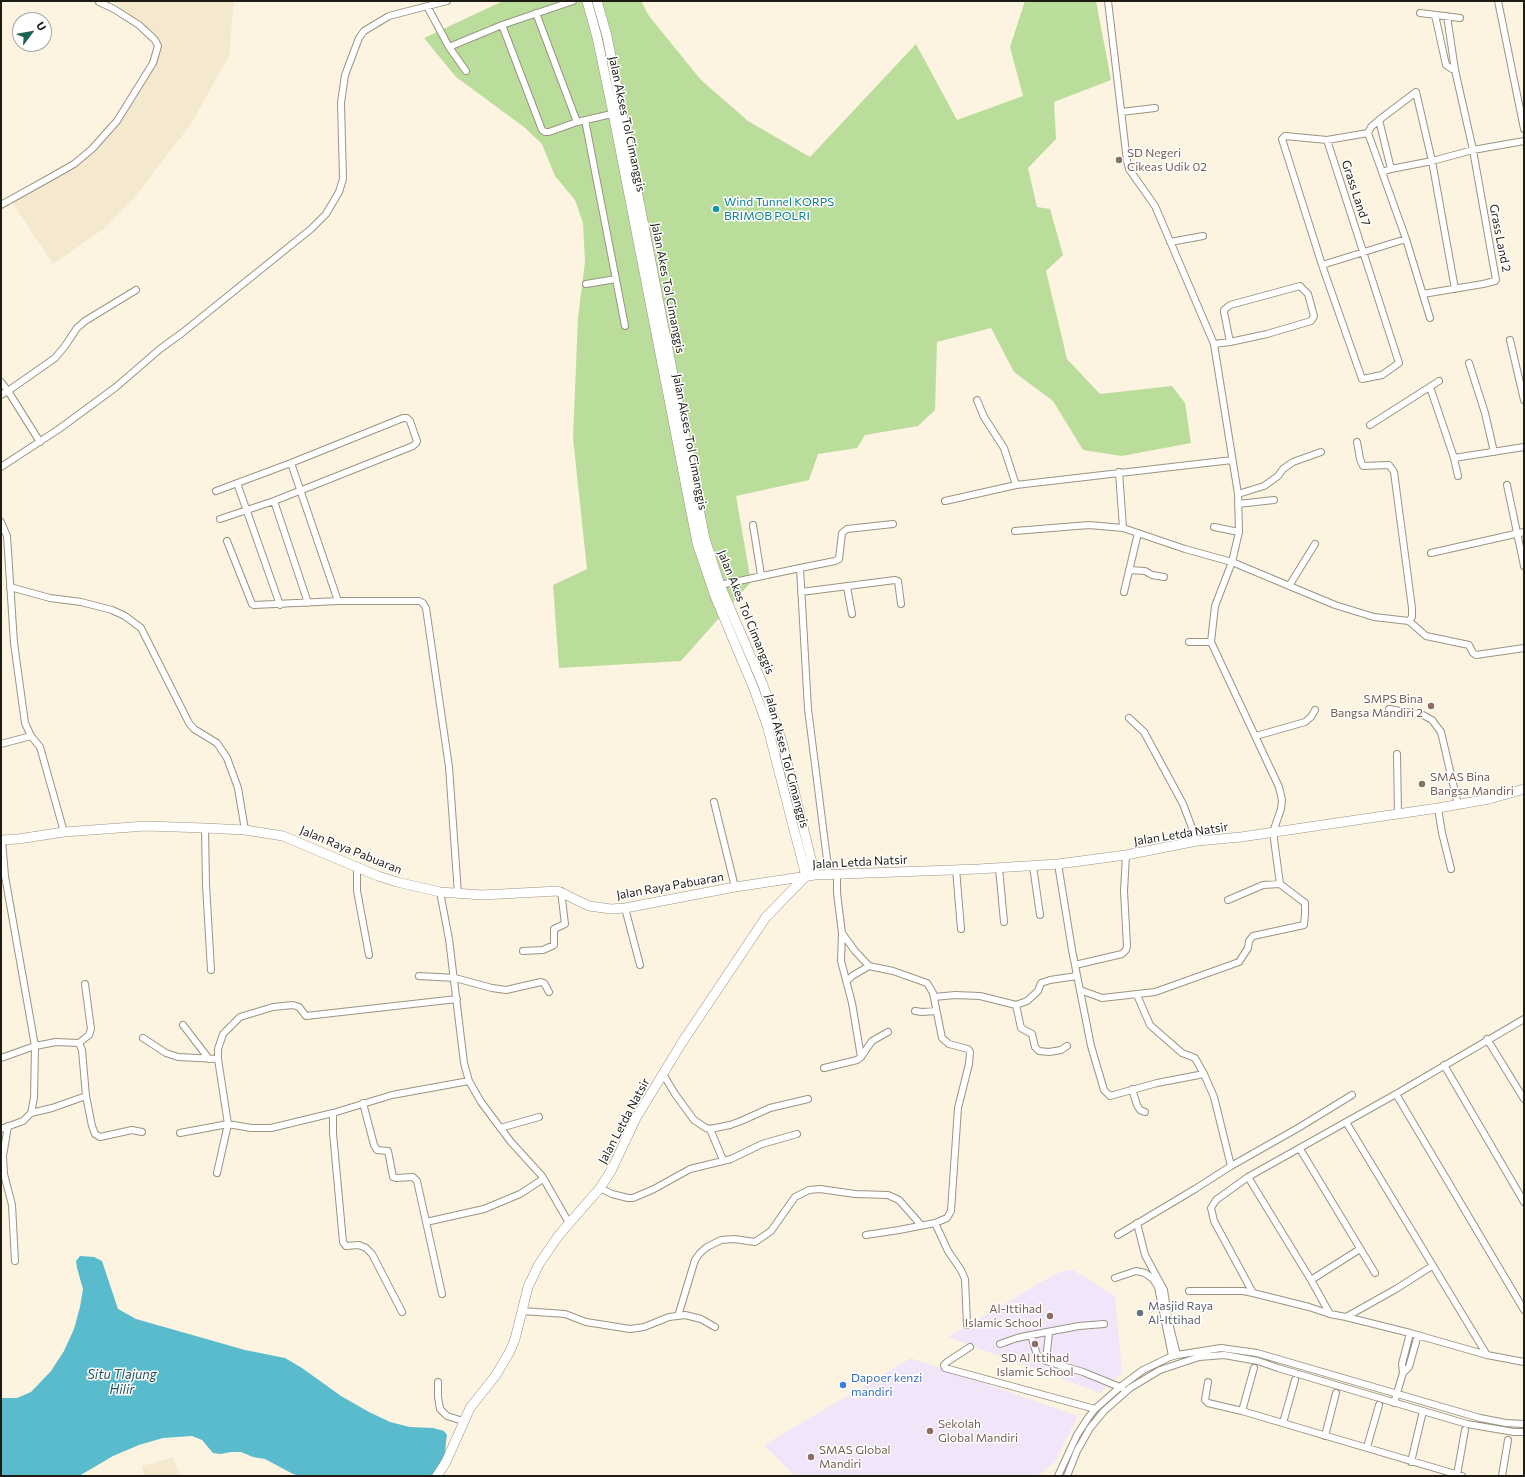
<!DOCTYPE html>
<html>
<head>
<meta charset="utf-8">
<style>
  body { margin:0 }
  #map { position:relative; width:1525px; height:1477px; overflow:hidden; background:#fcf3e1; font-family:Commissioner,sans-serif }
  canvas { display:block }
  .frame { position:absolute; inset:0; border:2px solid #1e1b14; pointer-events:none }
  .north { position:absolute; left:12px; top:12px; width:40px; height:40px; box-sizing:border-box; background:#fff; border:1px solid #a5a4a1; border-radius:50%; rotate:58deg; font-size:11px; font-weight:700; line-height:16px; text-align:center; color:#1e1b14 }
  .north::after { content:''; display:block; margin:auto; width:14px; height:18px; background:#1d6356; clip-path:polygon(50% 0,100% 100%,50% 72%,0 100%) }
</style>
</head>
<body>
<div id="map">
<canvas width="1525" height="1477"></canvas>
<div class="frame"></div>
<div class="north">U</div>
</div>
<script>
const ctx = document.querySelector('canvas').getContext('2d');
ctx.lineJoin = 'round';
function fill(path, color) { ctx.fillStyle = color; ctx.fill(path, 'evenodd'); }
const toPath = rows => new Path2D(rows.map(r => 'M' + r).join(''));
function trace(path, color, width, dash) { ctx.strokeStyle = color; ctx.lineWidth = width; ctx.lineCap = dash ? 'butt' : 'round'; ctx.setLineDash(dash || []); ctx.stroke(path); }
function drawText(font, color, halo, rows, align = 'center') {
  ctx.font = font + ' Commissioner,sans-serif'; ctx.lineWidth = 3; ctx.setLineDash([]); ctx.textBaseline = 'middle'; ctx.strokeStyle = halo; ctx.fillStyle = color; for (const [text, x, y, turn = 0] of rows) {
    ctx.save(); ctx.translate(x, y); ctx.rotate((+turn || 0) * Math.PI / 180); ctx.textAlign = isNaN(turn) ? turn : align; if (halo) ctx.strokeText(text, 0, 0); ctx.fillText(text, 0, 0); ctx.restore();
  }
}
fill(toPath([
  [110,1,234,1,229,56,191,124,133,199,106,227,53,264,12,202,90,154,121,116,161,45,114,2],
  [173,1457,180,1476,144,1476,142,1466]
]), '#f4e8cf');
fill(toPath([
  [1073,1270,1115,1296,1122,1373,1100,1393,948,1337,1055,1274,1065,1271],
  [911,1358,1078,1416,1055,1462,1038,1476,795,1476,764,1445]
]), '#f1e5f9');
fill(toPath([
  [503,1,641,1,649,16,701,80,748,121,810,157,916,44,957,120,1023,96,1010,47,1025,1,1096,1,1111,80,1054,102,1056,139,1028,168,1037,207,1050,209,1063,255,1046,271,1067,359,1100,394,1172,386,1185,403,1191,443,1122,456,1083,450,1053,401,1014,372,991,328,937,342,935,410,918,426,865,435,857,448,818,454,809,480,736,496,751,582,681,661,559,668,553,585,587,569,573,438,578,318,585,262,583,223,575,200,555,176,542,144,524,127,456,77,424,38]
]), '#bbdd9c');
fill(toPath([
  [80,1256,94,1257,102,1261,118,1309,136,1319,245,1350,285,1358,302,1368,341,1396,369,1412,390,1422,410,1427,433,1428,444,1431,447,1435,446,1442,445,1453,439,1465,431,1476,300,1476,293,1474,265,1459,253,1457,241,1452,231,1452,221,1454,213,1453,202,1440,192,1436,163,1438,139,1445,113,1456,79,1476,1,1476,1,1398,17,1398,31,1392,51,1371,64,1351,74,1329,80,1307,83,1289,77,1268,76,1261]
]), '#59bbcc');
const street = toPath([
  [1498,1,1524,129],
  [427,6,449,47,466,71],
  [536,13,577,122],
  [1420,13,1460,18],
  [1435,15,1446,65,1452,69,1455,70,1447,16],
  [502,25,542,130,545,132,549,132,577,122,616,113],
  [449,47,502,25,573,1],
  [1121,112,1155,108],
  [585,120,625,326],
  [1379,120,1416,92,1432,161,1455,289],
  [1327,140,1399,363,1382,375,1362,379,1322,265,1282,139,1285,136,1327,140,1368,133],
  [1391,169,1432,161,1473,150,1524,141],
  [1382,172,1391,169,1379,120,1371,127,1368,133,1382,172,1406,239,1430,318],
  [1,205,53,176,74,164,92,149,117,121,153,63,158,46,155,40,139,25,114,9,99,2],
  [1170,242,1203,236],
  [1322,265,1406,239],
  [586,284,616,279],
  [1423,294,1483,284,1495,281,1496,280,1473,150,1455,70],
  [1510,340,1524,400],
  [1214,344,1230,342,1267,334,1311,321,1314,316,1308,294,1300,286,1230,305,1224,310,1224,312,1230,342],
  [1469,363,1485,413,1494,452],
  [1,382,8,391,1,395],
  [1430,387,1454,458,1458,476],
  [977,400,984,417,1004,448,1016,485,1232,460],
  [1370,425,1439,381],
  [40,442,8,391,55,358,65,346,77,328,85,321,136,290],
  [1454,458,1524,447],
  [291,463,338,601],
  [1,467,59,429,116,387,160,349,182,333,311,229,326,214,339,192,343,179,341,103,345,75,359,38,364,31,389,16,447,1],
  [1119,472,1123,528],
  [237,483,280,605],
  [1507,485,1524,566],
  [216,491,291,463,403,418,407,418,410,421,417,441,416,443,413,446,274,501,220,519],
  [1238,494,1264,486,1278,476,1283,469,1293,462,1321,452],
  [274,501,308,603],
  [945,501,1016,485],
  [1238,504,1274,500],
  [1,522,7,536,14,643,25,723,31,736,40,747,64,832],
  [753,525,761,575],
  [1214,527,1239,532],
  [1015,531,1089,525,1123,528,1185,549,1232,562,1335,605,1374,617,1409,621,1412,617,1412,608,1394,472,1389,465,1363,466,1360,459,1357,442],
  [227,541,252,604,254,605,338,601,419,601,423,603,426,608,449,767,458,894],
  [1431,553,1524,532],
  [800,568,835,561,839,559,842,533,847,529,893,524],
  [1129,570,1145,571,1152,575,1164,577],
  [720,585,800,568,808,709,829,875],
  [1289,586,1315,544],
  [10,587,50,598,81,602,112,610,125,616,141,628,189,723,194,729,217,743,227,758,238,788,245,830],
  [847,587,852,614],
  [801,592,895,580,898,581,901,604],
  [1124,592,1138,533],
  [1409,621,1426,636,1469,645,1473,653,1476,655,1524,648],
  [1189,642,1211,642],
  [1389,709,1423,715,1432,720,1441,732,1458,805],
  [1129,718,1144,732,1183,804,1197,841],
  [1256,736,1305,722,1311,717,1315,710],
  [1,744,31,736],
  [1397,754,1398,814],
  [714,802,735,887],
  [1438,808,1442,833,1451,869],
  [205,828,206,885,211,970],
  [1058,864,1072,950,1091,1046,1104,1090,1110,1096,1157,1083,1204,1074],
  [1033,866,1040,915],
  [357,867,357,891,369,955],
  [999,868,1004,922],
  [956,869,961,929],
  [837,874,837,893,842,933,841,961,852,1003,861,1057],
  [440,892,449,939,464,1063,469,1081,481,1102,511,1142,542,1176,569,1223],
  [1228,900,1263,885,1280,884],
  [625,908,640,965],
  [842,933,855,951,869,966],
  [523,951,543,950,554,945,554,929,565,924,561,891],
  [1075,965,1122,954,1126,950,1127,946,1124,891,1126,855],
  [419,976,455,978,492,988,506,990,541,982,544,983,549,992],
  [847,981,852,976,869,966,893,971,927,983,933,993,942,1038,949,1044,968,1049,970,1052,969,1064,958,1108,951,1211,947,1218,935,1223,899,1230,866,1235],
  [1080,990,1102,998,1155,992,1239,962,1248,948,1249,941,1253,936,1304,925,1305,914,1305,903,1280,884,1273,832,1281,809,1282,800,1279,787,1211,642,1215,606,1232,562,1239,532,1238,494,1214,344,1155,206,1129,169,1127,161,1108,1],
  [1137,995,1150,1025,1182,1053,1195,1058,1204,1074,1214,1097,1231,1166],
  [934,997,955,995,980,996,1016,1005,1027,1001,1038,991,1041,983,1050,980,1077,976],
  [1016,1005,1021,1028,1032,1034,1035,1047,1039,1051,1049,1052,1061,1050,1067,1046],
  [915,1011,922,1012,936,1011],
  [183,1025,209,1059],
  [143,1038,166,1053,178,1057,218,1059],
  [1487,1039,1524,1099],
  [79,1043,89,1035,91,1029,85,984],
  [1,1058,35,1046,56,1042,79,1043,82,1050,86,1096,92,1126,95,1134,100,1137,132,1130,142,1132],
  [1444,1065,1524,1202],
  [824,1068,857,1060,861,1057,872,1041,888,1032],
  [663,1074,675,1094,694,1120,706,1128,710,1129,730,1125,741,1121,770,1108,808,1099],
  [1132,1089,1137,1105,1140,1110,1145,1112],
  [1396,1094,1524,1310],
  [363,1103,374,1145,377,1150,388,1151,393,1177,396,1178,413,1177,417,1181,442,1294],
  [31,1113,52,1108,86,1096],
  [333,1113,333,1133,343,1242,346,1246,359,1245,366,1248,372,1254,402,1312],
  [1346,1122,1487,1355],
  [8,1126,3,1156,4,1174,12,1205,15,1261],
  [500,1128,539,1117],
  [1,1129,23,1121,31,1113,34,1098,35,1046,5,876,2,840],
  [710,1129,723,1160],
  [180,1133,228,1124,251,1128,271,1128,333,1113,392,1095,469,1081],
  [1300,1149,1375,1273],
  [217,1173,228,1124,218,1059,218,1049,223,1034,240,1017,273,1007,293,1005,299,1007,306,1016,457,999],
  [1248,1177,1311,1280,1330,1314],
  [600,1188,612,1194,628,1198,633,1198,654,1189,690,1169,731,1159,762,1144,797,1134],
  [426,1222,484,1209,520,1194,543,1179],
  [935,1223,948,1251,961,1270,965,1279,967,1325],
  [1137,1223,1145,1255,1164,1290,1169,1323,1177,1355],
  [1118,1235,1195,1189,1231,1166,1298,1128,1352,1095],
  [1115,1278,1136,1271,1145,1273,1153,1279,1158,1287,1160,1297,1172,1356],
  [1311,1280,1360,1249],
  [1189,1291,1243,1291,1253,1293,1309,1307,1330,1314,1346,1317,1410,1333,1487,1355,1524,1362],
  [1253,1293,1214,1221,1211,1208,1216,1200,1248,1177,1396,1094,1524,1019],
  [522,1311,565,1314,586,1322,630,1329,644,1327,669,1317,685,1315,701,1319,715,1327],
  [678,1316,695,1260,700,1253,707,1247,721,1240,734,1239,755,1242,771,1231,795,1197,809,1190,820,1189,855,1194,888,1195,899,1200,921,1225],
  [1346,1317,1396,1289,1432,1266],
  [1104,1324,1079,1326,1031,1335,1037,1355,1046,1361,1083,1372,1122,1388],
  [1000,1344,1017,1338,1031,1335],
  [970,1347,947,1362,944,1365,945,1368,1095,1409],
  [1046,1361,1049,1332],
  [1403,1373,1409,1367,1418,1335],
  [438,1382,438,1397,440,1409,447,1416,463,1421],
  [1208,1382,1205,1400,1208,1403,1242,1411,1462,1476],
  [1394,1403,1403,1373,1402,1364,1410,1333],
  [1242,1411,1254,1368],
  [1283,1423,1295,1380],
  [1325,1436,1336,1393],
  [1367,1447,1379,1405],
  [1411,1462,1423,1411],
  [1457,1475,1465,1430],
  [1058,1476,1077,1435,1088,1418,1095,1409,1120,1387,1143,1370,1170,1357,1177,1355,1221,1348,1257,1353,1480,1418,1506,1423,1524,1424],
  [1067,1476,1077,1451,1090,1428,1104,1411,1130,1388,1160,1370,1199,1357,1224,1355,1258,1361,1278,1368,1467,1424,1514,1432,1524,1432],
  [1502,1476,1508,1440]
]);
const secondary = toPath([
  [587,1,597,37,613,113,697,543,715,596,754,689,767,725,806,876],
  [597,1,607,36,705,539,720,585,763,685,782,742,815,875],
  [1,840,18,839,64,832,146,826,205,828,245,830,283,836,378,876,397,882,440,892,482,895,558,891,589,906,611,909,625,908,735,887,815,875,978,869,1058,864,1126,855,1197,841,1241,837,1438,808,1489,799,1524,789],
  [437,1476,446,1462,470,1408,496,1375,510,1351,515,1339,528,1287,539,1264,559,1235,600,1188,611,1171,636,1118,683,1041,754,935,766,917,806,876]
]);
trace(street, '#9b9483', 8);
trace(secondary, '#9b9483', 10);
trace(street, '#fff', 6);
trace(secondary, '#fff', 9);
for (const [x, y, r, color] of [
  [1119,160,4,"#8d6e63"],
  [716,209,4,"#0f9aa8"],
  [1431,706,4,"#8d6e63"],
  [1422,784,4,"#8d6e63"],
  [1140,1313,4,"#6b7280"],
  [1050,1316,4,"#8d6e63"],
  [1035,1344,4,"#8d6e63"],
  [843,1385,4,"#3f7fe0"],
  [930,1431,4,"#8d6e63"],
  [811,1457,4,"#8d6e63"]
]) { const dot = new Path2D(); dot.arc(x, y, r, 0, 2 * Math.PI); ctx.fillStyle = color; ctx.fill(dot); trace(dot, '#fff', 1.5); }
drawText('12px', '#1e1b14', '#fff', [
  ["Jalan Akses Tol Cimanggis",627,124,78],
  ["Grass Land 7",1356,193,72],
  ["Grass Land 2",1500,238,79],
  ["Jalan Akes Tol Cimanggis",668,288,79],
  ["Jalan Akses Tol Cimanggis",690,442,79],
  ["Jalan Akes Tol Cimanggis",746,612,68],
  ["Jalan Akses Tol Cimanggis",787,761,75],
  ["Jalan Letda Natsir",1181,834,-9],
  ["Jalan Raya Pabuaran",351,850,22],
  ["Jalan Letda Natsir",860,862,-3],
  ["Jalan Raya Pabuaran",670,886,-10],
  ["Jalan Letda Natsir",624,1121,-62]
]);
drawText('12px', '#785e54', '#fff', [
  ["SD Negeri",1127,153],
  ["Cikeas Udik 02",1127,167],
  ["SMPS Bina",1423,699,"right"],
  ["Bangsa Mandiri 2",1423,713,"right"],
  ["SMAS Bina",1430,777],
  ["Bangsa Mandiri",1430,791],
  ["Al-Ittihad",1042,1309,"right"],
  ["Islamic School",1042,1323,"right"],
  ["SD Al Ittihad",1035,1358,"center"],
  ["Islamic School",1035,1372,"center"],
  ["Sekolah",938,1424],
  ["Global Mandiri",938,1438],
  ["SMAS Global",819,1450],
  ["Mandiri",819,1464]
], 'left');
drawText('12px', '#0d838f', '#fff', [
  ["Wind Tunnel KORPS",724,202],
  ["BRIMOB POLRI",724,216]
], 'left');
drawText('12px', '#5b616d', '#fff', [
  ["Masjid Raya",1148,1306],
  ["Al-Ittihad",1148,1320]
], 'left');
drawText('12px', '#366cbe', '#fff', [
  ["Dapoer kenzi",851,1378],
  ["mandiri",851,1392]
], 'left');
drawText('italic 13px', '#28545b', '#fff', [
  ["Situ Tlajung",122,1375],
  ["Hilir",122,1390]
]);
</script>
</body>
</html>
